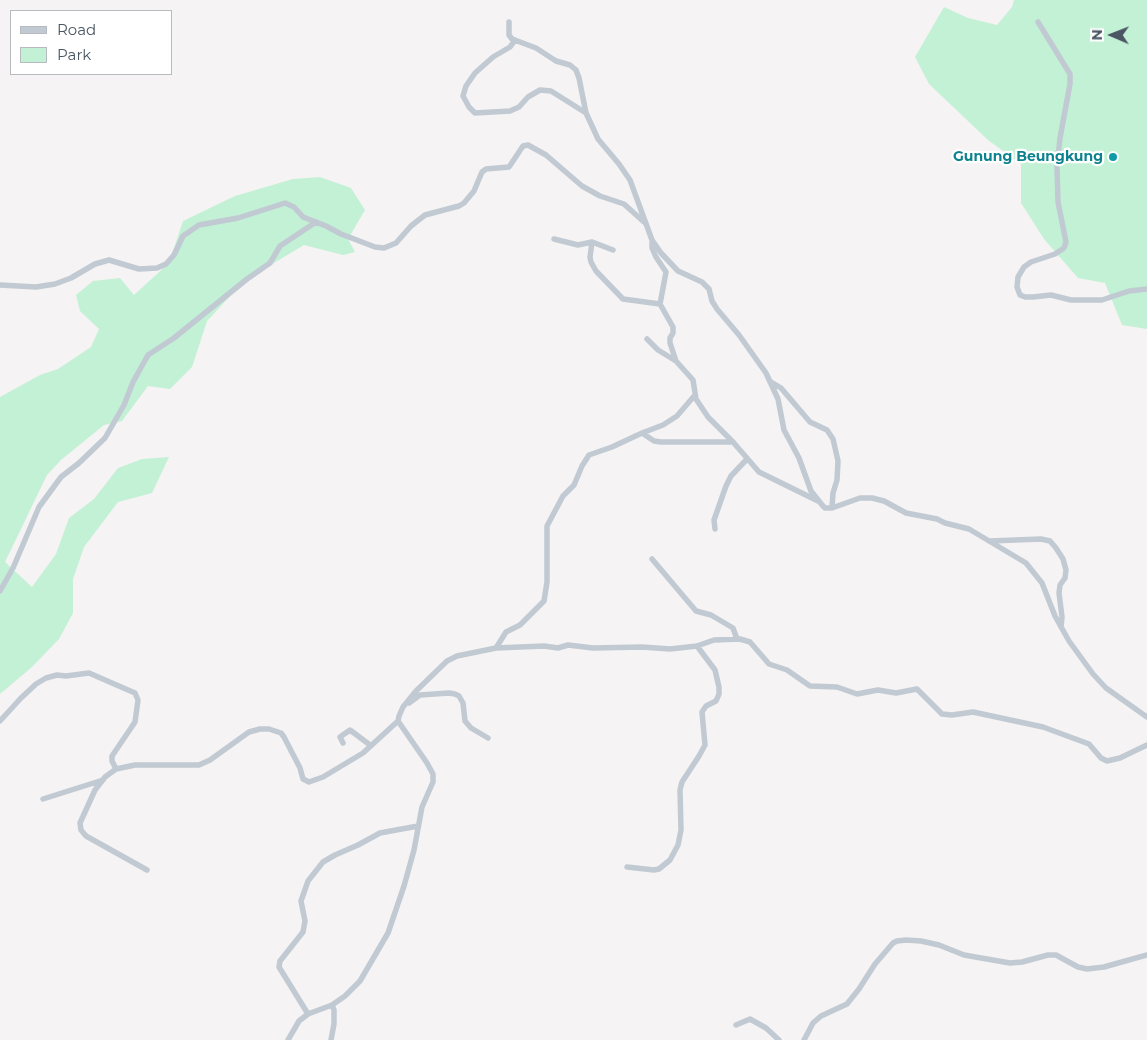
<!DOCTYPE html>
<html>
<head>
<meta charset="utf-8">
<style>
  body { margin:0 }
  #map { position:relative; width:1147px; height:1040px; overflow:hidden; background:#f5f3f3; font-family:Montserrat,sans-serif }
  canvas { display:block }
  .legend { position:absolute; left:10px; top:10px; width:162px; height:65px; box-sizing:border-box; background:#fff; border:1px solid #b7bbc0; margin:0; padding:6px 9px; list-style:none; font-size:15px; color:#4a5661 }
  .legend li { display:flex; align-items:center; gap:10px; height:25px }
  .legend b { width:25px; border:1px solid #b7bbc0 }
  .north { position:absolute; left:1087px; top:10px; width:50px; height:50px; -webkit-text-stroke:4px #fff; paint-order:stroke; rotate:271deg; font-size:14px; font-weight:700; line-height:20px; text-align:center; color:#4a5661 }
  .north::after { content:''; display:block; margin:auto; width:18px; height:22px; background:#4a5661; clip-path:polygon(50% 0,100% 100%,50% 72%,0 100%) }
</style>
</head>
<body>
<div id="map">
<canvas width="1147" height="1040"></canvas>
<ul class="legend">
<li><b style="height:6px;background:#c1cad2"></b>Road</li>
<li><b style="height:14px;background:#c3f1d5"></b>Park</li>
</ul>
<div class="north">N</div>
</div>
<script>
const ctx = document.querySelector('canvas').getContext('2d');
ctx.lineJoin = 'round';
function fill(path, color) { ctx.fillStyle = color; ctx.fill(path, 'evenodd'); }
const toPath = rows => new Path2D(rows.map(r => 'M' + r).join(''));
function trace(path, color, width, dash) { ctx.strokeStyle = color; ctx.lineWidth = width; ctx.lineCap = dash ? 'butt' : 'round'; ctx.setLineDash(dash || []); ctx.stroke(path); }
function drawText(font, color, halo, rows, align = 'center') {
  ctx.font = font + ' Montserrat,sans-serif'; ctx.lineWidth = 4.5; ctx.setLineDash([]); ctx.textBaseline = 'middle'; ctx.strokeStyle = halo; ctx.fillStyle = color; for (const [text, x, y, turn = 0] of rows) {
    ctx.save(); ctx.translate(x, y); ctx.rotate((+turn || 0) * Math.PI / 180); ctx.textAlign = isNaN(turn) ? turn : align; if (halo) ctx.strokeText(text, 0, 0); ctx.fillText(text, 0, 0); ctx.restore();
  }
}
fill(toPath([
  [1014,0,1147,0,1147,329,1122,325,1105,283,1078,278,1044,239,1021,203,1021,164,988,140,929,84,915,57,944,7,968,18,997,25,1012,7],
  [320,177,351,188,365,210,348,239,355,252,343,255,304,245,259,272,234,292,207,321,192,367,170,389,148,386,122,421,104,425,61,460,47,475,5,562,32,587,56,554,69,518,94,499,118,468,142,459,169,457,152,493,118,502,84,547,73,579,73,613,59,639,32,667,0,694,0,397,40,375,58,369,91,347,99,329,80,311,76,295,93,281,120,278,134,295,169,263,183,221,235,196,293,179]
]), '#c3f1d5');
trace(toPath([
  [509,22,509,35,512,39,536,48,556,61,570,65,576,70,579,78,586,113,593,128,598,139,619,164,630,180,652,240,661,253,678,271,702,282,709,289,712,301,717,309,739,335,766,373,778,399,784,430,799,458,811,491,823,506,825,508,832,508,860,498,872,498,884,501,906,513,937,519,945,523,969,529,1026,563,1042,583,1055,616,1069,641,1093,674,1106,688,1147,717],
  [1038,22,1070,74,1070,84,1060,138,1057,167,1058,202,1066,242,1064,248,1055,254,1031,262,1024,267,1018,277,1017,287,1020,295,1025,297,1033,297,1051,295,1071,300,1102,300,1129,291,1147,289],
  [515,40,510,47,493,57,475,73,466,86,463,96,469,107,475,113,510,111,519,107,528,97,540,90,551,91,586,113],
  [554,239,578,245,592,242,590,257,591,262,596,271,623,299,660,304],
  [592,242,613,250],
  [652,242,652,248,656,257,666,272,660,304,673,327,673,333,670,338,670,343,676,361],
  [0,285,36,287,55,284,71,278,95,264,109,260,139,269,157,268,166,264,174,255,183,236,199,225,238,218,285,203,294,207,303,217,326,226,341,234,375,247,384,248,396,243,411,226,425,215,459,206,464,203,474,191,482,172,486,169,509,167,523,146,528,145,546,155,582,186,600,196,624,204,644,222],
  [647,339,658,350,676,361,693,380,696,399,708,417,733,442,759,472,818,501],
  [771,382,781,388,810,422,827,430,833,439,838,461,837,480,833,493,832,508],
  [642,433,663,425,677,416,695,395],
  [715,529,714,520,726,486,731,476,747,459],
  [990,541,1041,539,1050,541,1056,548,1063,559,1066,570,1065,578,1060,585,1059,593,1062,617,1061,627],
  [652,559,696,611,711,615,733,628,737,639],
  [0,591,13,568,39,507,61,477,79,463,105,438,124,405,133,382,148,355,174,338,247,279,270,263,280,246,316,222],
  [496,648,506,632,520,625,544,601,547,582,547,526,563,496,574,485,582,466,589,455,612,447,642,433,654,441,661,442,733,442],
  [409,703,420,695,449,693,455,694,459,696,463,703,465,721,471,728,488,738],
  [0,721,21,698,36,684,46,678,57,675,66,676,89,673,135,693,138,700,135,722,112,756,112,761,116,769],
  [343,743,340,737,350,730,370,745],
  [43,799,103,780],
  [627,867,654,870,659,869,670,860,678,845,681,830,680,790,682,782,699,756,705,745,702,712,706,706,716,701,719,694,719,687,715,670,697,646],
  [147,870,86,836,81,830,80,823,95,790,105,777,116,769,135,765,199,765,210,760,249,732,260,729,269,729,281,733,284,737,300,768,303,779,309,782,323,777,363,753,398,721],
  [308,1014,279,967,280,961,303,932,305,921,301,901,308,881,323,862,335,855,358,845,380,833,418,826],
  [736,1025,750,1019,766,1028,779,1040],
  [288,1040,299,1021,308,1014,332,1005,345,996,360,981,388,933,404,886,414,850,422,807,433,782,433,774,427,763,398,721,399,716,403,707,416,691,447,661,457,656,496,648,544,646,558,648,568,645,593,648,642,647,670,649,697,646,714,640,740,639,750,642,769,664,787,670,810,686,837,687,857,694,878,690,896,693,917,689,942,714,952,715,973,712,1043,727,1089,744,1101,758,1107,761,1120,758,1147,745],
  [331,1040,334,1024,334,1010,332,1005],
  [804,1040,813,1023,821,1016,847,1004,859,989,875,964,893,943,897,941,906,940,921,941,939,945,964,955,1010,963,1022,962,1048,955,1056,955,1078,967,1087,969,1104,967,1147,955]
]), '#c1cad2', 5.5);
for (const [x, y, r, color] of [
  [1113,157,5,"#0f9aa8"]
]) { const dot = new Path2D(); dot.arc(x, y, r, 0, 2 * Math.PI); ctx.fillStyle = color; ctx.fill(dot); trace(dot, '#fff', 2); }
drawText('bold 14px', '#0d838f', '#fff', [
  ["Gunung Beungkung",1103,157]
], 'right');
</script>
</body>
</html>
